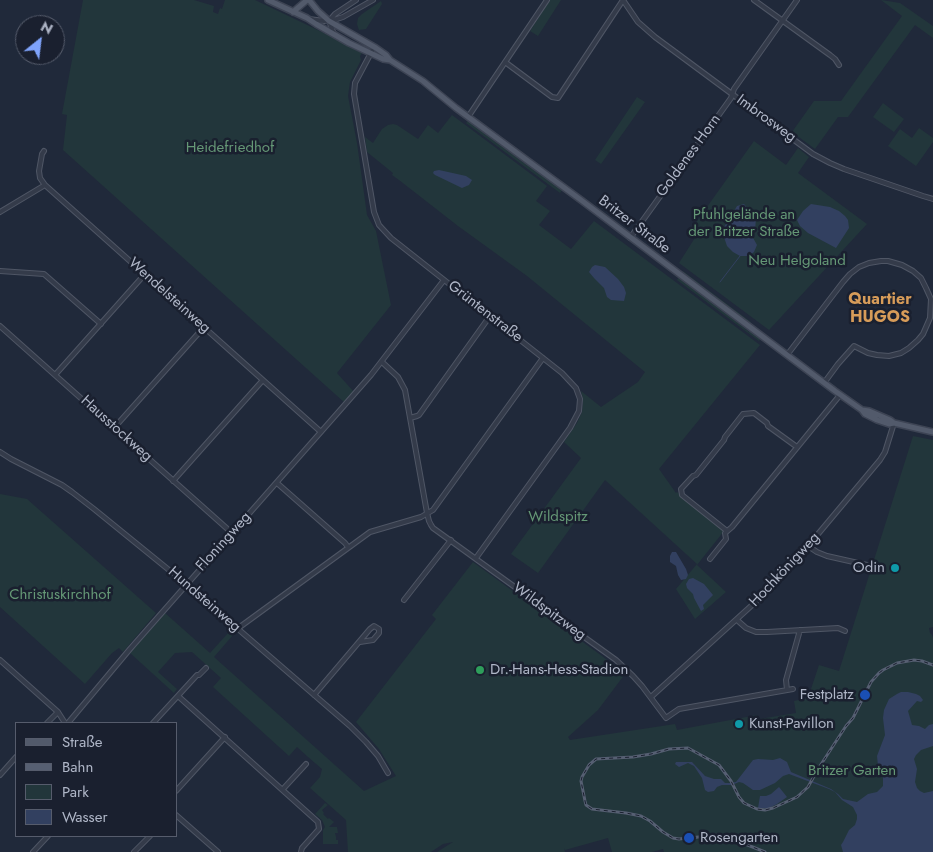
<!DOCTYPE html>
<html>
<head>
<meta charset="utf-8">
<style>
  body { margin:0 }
  #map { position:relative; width:933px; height:852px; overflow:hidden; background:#20293a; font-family:Jost,sans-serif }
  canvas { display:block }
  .legend { position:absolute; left:15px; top:722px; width:162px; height:115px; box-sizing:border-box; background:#1a202f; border:1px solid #565c6c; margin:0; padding:6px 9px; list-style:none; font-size:15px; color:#afb6c7 }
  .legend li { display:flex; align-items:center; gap:10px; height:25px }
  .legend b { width:25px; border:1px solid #565c6c }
  .north { position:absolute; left:15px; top:15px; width:50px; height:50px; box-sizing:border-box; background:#1a202f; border:1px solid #565c6c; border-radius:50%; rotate:29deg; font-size:14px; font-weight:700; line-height:20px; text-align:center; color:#afb6c7 }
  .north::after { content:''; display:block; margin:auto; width:18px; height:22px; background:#7fa3fb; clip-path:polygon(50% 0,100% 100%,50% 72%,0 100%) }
</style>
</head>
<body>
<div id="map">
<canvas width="933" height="852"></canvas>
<ul class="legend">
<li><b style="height:6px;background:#525a6b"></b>Straße</li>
<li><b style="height:6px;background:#565f72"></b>Bahn</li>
<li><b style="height:14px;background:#22363b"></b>Park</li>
<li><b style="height:14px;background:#324060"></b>Wasser</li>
</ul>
<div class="north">N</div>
</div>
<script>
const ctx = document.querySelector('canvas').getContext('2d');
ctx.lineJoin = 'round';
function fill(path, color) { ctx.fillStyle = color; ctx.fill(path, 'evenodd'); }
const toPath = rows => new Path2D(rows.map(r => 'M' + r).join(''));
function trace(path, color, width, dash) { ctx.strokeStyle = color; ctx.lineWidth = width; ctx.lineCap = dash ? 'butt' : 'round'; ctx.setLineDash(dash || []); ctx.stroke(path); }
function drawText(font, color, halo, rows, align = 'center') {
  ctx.font = font + ' Jost,sans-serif'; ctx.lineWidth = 5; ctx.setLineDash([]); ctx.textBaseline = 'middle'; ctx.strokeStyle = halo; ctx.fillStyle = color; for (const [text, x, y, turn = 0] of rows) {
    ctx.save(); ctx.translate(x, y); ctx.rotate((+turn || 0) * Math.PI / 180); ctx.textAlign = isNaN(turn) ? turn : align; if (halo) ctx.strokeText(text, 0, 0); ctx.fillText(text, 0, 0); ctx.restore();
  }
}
fill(toPath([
  [83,0,194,0,214,6,213,12,218,14,220,8,222,9,225,0,255,0,324,33,362,53,360,56,361,60,350,82,348,96,357,143,367,215,376,231,391,305,337,373,354,392,345,403,63,150,67,115,62,114],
  [550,0,561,0,538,36,530,31],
  [881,0,900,3,933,26,933,38,915,25,848,117,838,117,815,149,792,132,814,101,841,101,902,16],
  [381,1,382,4,366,29,359,30,357,24,358,18,362,14],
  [637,97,645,102,601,164,595,160],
  [883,103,904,119,894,132,873,117],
  [452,115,547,186,536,201,550,211,539,225,571,249,594,221,760,345,659,469,676,493,677,492,724,531,697,565,726,592,695,619,676,589,697,564,605,480,538,573,511,554,581,458,564,442,577,423,582,412,583,401,581,391,601,407,638,382,645,372,527,276,458,226,399,180,392,175,393,173,367,152,365,137,373,143,382,129,388,125,393,124,397,125,418,139,428,125,438,133],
  [469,120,471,122,471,123,524,163,525,162,562,190,560,193,466,123],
  [919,128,933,138,933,142,916,166,888,146,900,129,912,138],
  [754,141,786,165,798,148,809,157,798,173,867,224,769,330,679,263,698,233,692,228],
  [683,271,751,322,750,323,736,313,735,314,682,274],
  [679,277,737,320,736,321,749,332,751,330,761,338,759,341,677,280],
  [913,436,933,440,933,627,929,628,930,633,932,635,933,638,933,852,664,852,663,849,652,852,612,852,608,838,565,850,564,848,565,852,437,852,453,842,443,844,431,852,348,852,346,820,310,788,320,777,322,769,308,757,297,747,289,756,213,687,221,678,192,652,175,653,158,672,177,689,174,693,130,653,165,613,210,653,229,632,233,635,214,657,364,791,396,776,379,749,356,722,436,619,432,615,473,562,602,656,625,674,598,710,568,737,570,740,675,724,677,730,757,715,759,719,796,713,794,701,808,698,819,665,839,671],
  [0,494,27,499,156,613,123,652,119,648,112,653,85,684,0,607],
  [325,803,328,805,322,810,324,813,323,814,328,819,329,818,334,822,329,827,337,827,338,833,335,833,336,837,336,840,338,840,338,844,323,844,323,830,325,827,322,820,315,814]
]), '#22363b');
fill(toPath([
  [439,170,466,176,472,180,469,185,462,188,435,175,433,173,434,171],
  [744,204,756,218,755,231,752,236,757,245,754,252,749,256,740,256,733,252,727,246,724,237,724,227,733,213,737,206],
  [811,204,830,207,839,211,845,216,848,220,849,228,836,248,808,233,800,226,797,220,803,211],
  [595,265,605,267,618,279,624,287,626,293,624,301,611,300,607,297,604,288,594,278,589,272,592,267],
  [672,552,676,552,686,569,688,575,686,579,681,580,678,575,676,566,670,562,670,556],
  [693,578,704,584,713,595,703,605,704,609,701,611,694,598,693,594,687,588,686,584,689,579],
  [901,692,908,692,916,694,920,696,923,700,921,702,917,701,908,711,912,725,919,726,925,729,929,725,933,724,933,746,921,750,916,755,914,759,917,769,915,782,917,788,920,791,924,793,933,791,933,852,843,852,841,845,843,842,849,830,855,825,857,819,857,815,853,807,842,800,835,792,829,789,789,774,783,776,775,783,760,790,753,790,743,783,739,782,732,785,722,785,717,787,714,791,708,792,705,790,702,778,694,766,688,763,679,767,675,764,676,762,692,762,705,776,714,779,721,779,725,783,730,783,736,782,753,760,758,759,773,760,780,758,787,762,791,772,831,789,838,794,843,799,857,802,868,794,877,792,883,786,883,778,878,766,877,756,885,735,883,718,884,710,889,699,897,694],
  [779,787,787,797,777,804,769,808,758,808,760,796,766,796,771,794]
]), '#324060');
trace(toPath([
  [720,282,740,256]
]), '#324060', 1);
const minor = toPath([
  [623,0,638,22,655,37,813,154,830,163,844,169,923,196,933,199],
  [754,0,830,55,835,59,839,65],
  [309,19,324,21,334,20,343,17,373,0],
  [329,21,335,14,356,0],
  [329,21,334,34],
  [372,51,355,83,354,94,374,212,379,225,391,238,562,373,576,388,580,399,579,411,570,428,476,558],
  [505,62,552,97,558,98,560,95,623,0],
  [468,117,547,0],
  [44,151,42,154,39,171,40,178,45,185,321,432],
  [0,212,45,185],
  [630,238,726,105,731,98,734,89,797,0],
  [0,271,44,274,101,324],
  [0,326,232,533],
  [787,355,843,282,850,274,859,267,869,263,881,261,888,261,902,265,913,271,921,278,926,288,931,299,930,318,923,334,918,340,909,348,901,353,889,356,877,355,868,353,854,346,838,364,824,383],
  [382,362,398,377,405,390,427,513,429,521,431,525,433,528,616,660,633,676,642,686,666,718,679,709,793,689],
  [55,375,145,274],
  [410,418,417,416,419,415,490,316],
  [114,428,204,327],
  [0,452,11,459,62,485,72,492,94,509,185,583,350,726,366,742,378,756,388,773],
  [173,481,263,380],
  [277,483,345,543,348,547],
  [727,531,682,495,681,489,693,476,696,475,724,440,725,437,743,414,754,413,767,423,768,426,797,447],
  [808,546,817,552,827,556,867,565],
  [710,559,726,539,725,533,732,527,840,395],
  [404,600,451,540],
  [737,620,746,628,756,632,767,632,838,628,845,631],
  [237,629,370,532,421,517,433,510,543,358],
  [0,660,58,712,65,723],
  [787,690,786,680,800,630],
  [314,695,370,629,374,626,379,629,379,633,373,640,360,642],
  [178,696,318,822,319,829,302,848,301,852],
  [651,697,761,597,808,546,880,460,885,452,894,423],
  [47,723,58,712],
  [68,723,130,649,371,375,444,280],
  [153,723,197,675,199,675,206,668],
  [0,775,16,757],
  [283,789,306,764],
  [176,791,225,737],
  [176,815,218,852],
  [33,852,48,836],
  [134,852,150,836]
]);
const major = toPath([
  [268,0,307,18,316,24,349,43,383,59,390,60,423,81,456,108,581,200,835,391,862,410,865,414,877,420,889,424,894,423,933,432],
  [309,0,318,11,329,21,376,48,386,55,390,60],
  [293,12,307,0],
  [862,410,869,411,890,420,894,423]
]);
trace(minor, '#4f5665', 6);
trace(major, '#3d4454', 8);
trace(minor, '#343b4a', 4);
trace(major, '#525a6b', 5);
const rail = toPath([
  [765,852,730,838,718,835,679,839,673,838,663,832,650,821,641,816,626,813,592,809,586,805,585,801,581,781,582,777,589,765,596,759,633,757,651,754,669,749,688,748,719,765,731,781,739,797,744,803,757,809,765,810,773,808,797,797,808,787,818,769,846,726,853,718,871,682,879,673,883,670,897,663,914,660,922,661,933,665]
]);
trace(rail, '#565f72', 3);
trace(rail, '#1a202f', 1, [4]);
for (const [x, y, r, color] of [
  [895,568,5,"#0f9aa8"],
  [480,670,5,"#2e9e5b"],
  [865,695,6,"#1a4fb4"],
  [739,724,5,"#0f9aa8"],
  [689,838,6,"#1a4fb4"]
]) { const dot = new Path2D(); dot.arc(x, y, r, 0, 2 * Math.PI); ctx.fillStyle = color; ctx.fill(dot); trace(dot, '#1a202f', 2); }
drawText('15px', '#afb6c7', '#1a202f', [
  ["Imbrosweg",766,119,36],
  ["Goldenes Horn",689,156,-54],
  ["Britzer Straße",634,225,37],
  ["Wendelsteinweg",169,296,42],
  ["Grüntenstraße",485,312,38],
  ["Hausstockweg",116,429,42],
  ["Floningweg",224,542,-48],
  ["Hochkönigweg",785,570,-47],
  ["Hundsteinweg",204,600,41],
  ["Wildspitzweg",549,612,36]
]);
drawText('15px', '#659876', '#1a202f', [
  ["Heidefriedhof",230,148],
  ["Pfuhlgelände an",744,215],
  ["der Britzer Straße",744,232],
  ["Neu Helgoland",797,261],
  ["Wildspitz",558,517],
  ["Christuskirchhof",60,595],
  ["Britzer Garten",852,771]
]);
drawText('15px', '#afb6c7', '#1a202f', [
  ["Odin",885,568,"right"],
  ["Dr.-Hans-Hess-Stadion",490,670],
  ["Festplatz",854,695,"right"],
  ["Kunst-Pavillon",749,724],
  ["Rosengarten",700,838]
], 'left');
drawText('bold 16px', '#d79c59', '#1a202f', [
  ["Quartier",880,300],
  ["HUGOS",880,318]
]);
</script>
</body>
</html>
